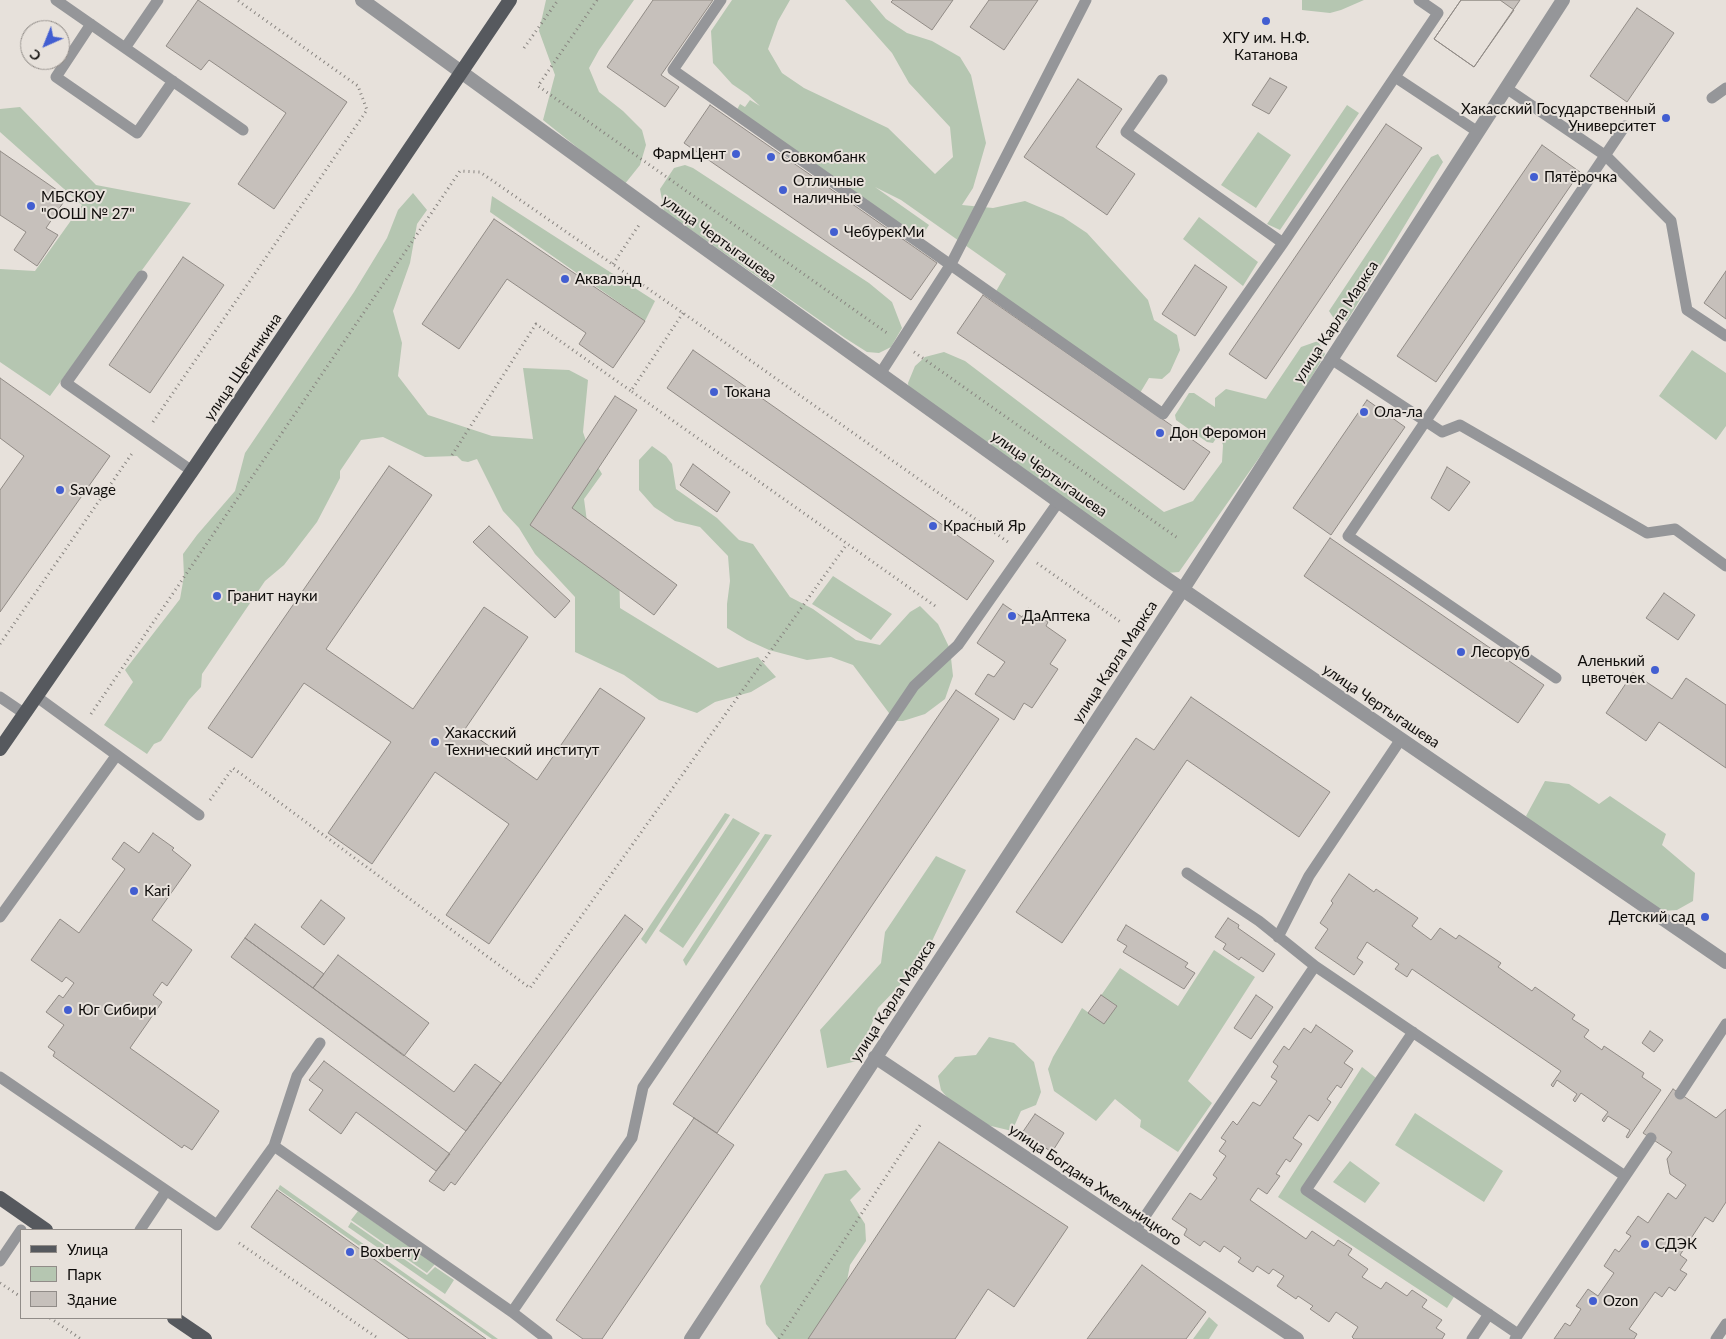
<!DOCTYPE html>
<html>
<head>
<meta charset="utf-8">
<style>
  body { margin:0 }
  #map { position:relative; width:1726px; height:1339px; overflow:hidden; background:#e7e1db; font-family:Lato,sans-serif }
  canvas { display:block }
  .legend { position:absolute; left:20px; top:1229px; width:162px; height:90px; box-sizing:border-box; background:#e7e1db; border:1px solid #918c88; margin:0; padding:6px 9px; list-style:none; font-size:15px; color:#0f0d0b }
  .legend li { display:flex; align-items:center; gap:10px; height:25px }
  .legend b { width:25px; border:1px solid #918c88 }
  .north { position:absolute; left:20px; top:20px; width:50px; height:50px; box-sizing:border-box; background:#e7e1db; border:1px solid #918c88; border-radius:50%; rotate:224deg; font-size:14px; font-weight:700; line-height:20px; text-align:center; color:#0f0d0b }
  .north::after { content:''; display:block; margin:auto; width:18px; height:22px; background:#425ed1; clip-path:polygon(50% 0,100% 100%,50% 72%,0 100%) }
</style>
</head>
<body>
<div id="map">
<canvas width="1726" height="1339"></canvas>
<ul class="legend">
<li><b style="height:6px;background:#56595e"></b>Улица</li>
<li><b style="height:14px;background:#b5c6b1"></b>Парк</li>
<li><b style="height:14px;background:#c6c0bb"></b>Здание</li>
</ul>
<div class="north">С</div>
</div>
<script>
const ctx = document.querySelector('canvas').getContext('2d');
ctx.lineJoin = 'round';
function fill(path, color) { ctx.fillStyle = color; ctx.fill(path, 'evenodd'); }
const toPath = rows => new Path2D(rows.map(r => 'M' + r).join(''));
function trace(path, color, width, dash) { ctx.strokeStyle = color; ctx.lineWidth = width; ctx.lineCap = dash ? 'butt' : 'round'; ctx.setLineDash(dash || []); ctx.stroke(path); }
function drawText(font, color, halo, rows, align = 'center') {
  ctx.font = font + ' Lato,sans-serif'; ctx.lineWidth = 4; ctx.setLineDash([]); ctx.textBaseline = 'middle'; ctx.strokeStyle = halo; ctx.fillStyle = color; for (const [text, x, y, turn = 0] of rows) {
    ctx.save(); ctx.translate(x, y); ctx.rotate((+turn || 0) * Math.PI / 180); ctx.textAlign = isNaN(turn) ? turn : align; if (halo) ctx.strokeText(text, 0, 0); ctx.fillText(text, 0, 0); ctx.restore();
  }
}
fill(toPath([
  [546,0,634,0,599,50,589,68,599,92,623,111,642,130,646,145,640,165,624,185,543,120,555,75,539,31],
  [732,0,790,0,778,21,768,49,782,73,804,88,888,128,935,174,953,157,950,127,909,83,892,53,845,0,870,0,886,19,907,33,932,41,960,57,971,75,986,143,973,188,962,205,993,208,1025,201,1063,217,1087,233,1148,300,1154,320,1177,335,1180,350,1170,372,1162,379,1149,378,1140,393,995,293,1006,274,901,200,875,187,929,225,918,242,733,117,740,104,745,107,750,100,760,106,748,95,732,84,713,63,711,31],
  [1302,0,1364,0,1341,10,1330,13,1302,10],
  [1347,105,1359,113,1280,230,1267,224],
  [20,107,96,185,191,203,50,396,0,362,0,269,35,271,82,205,0,132,0,109],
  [1258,132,1291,155,1256,208,1221,185],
  [1438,154,1443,162,1347,321,1337,323,1329,311,1431,157],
  [685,165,693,168,869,283,892,302,902,328,891,347,879,353,867,352,845,338,664,211,660,189,674,168],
  [413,193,427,210,417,224,410,263,393,311,402,343,398,376,428,415,492,436,533,439,523,368,569,370,588,380,583,432,590,453,602,474,584,499,588,529,619,567,620,608,718,668,758,657,776,677,751,692,715,702,697,713,659,700,624,675,575,652,575,597,535,554,519,528,503,511,477,459,468,462,462,461,457,456,425,457,383,437,361,440,340,471,340,478,317,522,284,565,265,581,202,674,201,687,189,700,161,741,154,744,147,754,104,725,133,682,125,670,180,599,184,576,183,554,197,535,235,491,245,453,354,292,387,238,398,210],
  [492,196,655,301,645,321,490,212],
  [1199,217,1258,262,1243,286,1183,239],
  [1318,341,1325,354,1314,373,1280,428,1179,572,1166,573,909,391,908,383,915,366,925,357,944,352,965,361,1164,512,1193,501,1222,462,1223,445,1219,434,1213,443,1207,442,1176,420,1175,415,1189,393,1194,393,1215,407,1215,398,1226,389,1266,399,1301,347],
  [1692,350,1726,373,1726,426,1716,440,1659,396],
  [652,446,666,456,672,464,676,489,717,518,739,540,753,544,790,597,813,609,856,640,880,645,910,612,920,606,938,624,950,649,953,676,945,699,925,714,903,721,895,721,853,665,831,657,807,660,769,650,747,640,727,628,727,604,730,581,728,556,700,527,675,521,654,507,639,490,639,460],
  [833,576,892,614,871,640,812,604],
  [1545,781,1569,784,1599,804,1610,796,1666,834,1662,845,1695,873,1693,901,1677,910,1650,912,1541,835,1526,816],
  [725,813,730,815,646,944,641,939],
  [733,818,760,833,683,948,659,931],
  [765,834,772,835,686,966,683,960],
  [936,856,966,870,922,962,878,1008,857,1061,827,1068,820,1030,881,963,885,932],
  [1214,950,1255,977,1188,1081,1212,1103,1178,1152,1140,1127,1141,1120,1115,1099,1096,1121,1054,1091,1048,1069,1053,1057,1082,1008,1089,1013,1120,968,1178,1006],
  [989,1037,1014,1043,1034,1062,1041,1092,1036,1105,1021,1111,1012,1131,987,1125,951,1102,941,1090,938,1076,955,1057,976,1055],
  [1362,1067,1380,1081,1306,1190,1457,1292,1447,1308,1278,1197],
  [1415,1113,1503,1171,1484,1202,1395,1145],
  [1350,1161,1380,1183,1365,1203,1333,1182],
  [846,1170,861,1189,850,1200,865,1224,866,1241,850,1265,845,1291,811,1339,778,1339,766,1324,760,1286,825,1174],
  [280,1185,498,1339,492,1339,278,1189],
  [358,1211,435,1264,427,1273,351,1220],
  [351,1222,427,1275,435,1267,454,1280,445,1294,348,1227],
  [1209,1317,1218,1325,1209,1339,1193,1339]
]), '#b5c6b1');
const building = toPath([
  [198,0,347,102,274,209,238,184,286,113,209,60,201,70,166,46,198,0],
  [653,0,713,0,661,75,679,87,665,107,607,67,653,0],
  [893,0,953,0,932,30,891,2,893,0],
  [989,0,1038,0,1004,50,970,27,989,0],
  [1461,0,1520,0,1474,67,1434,39,1461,0],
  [1461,0,1500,0,1514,10,1474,67,1434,39,1461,0],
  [1637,8,1674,33,1627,102,1590,76,1637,8],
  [1270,78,1287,87,1269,114,1252,105,1270,78],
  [1078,79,1122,109,1096,147,1135,174,1107,215,1024,157,1078,79],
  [710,105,937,263,911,300,684,143,710,105],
  [1386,124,1422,148,1266,379,1229,354,1386,124],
  [1542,145,1580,172,1436,382,1397,356,1542,145],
  [0,151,67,197,46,228,58,235,37,266,14,250,26,232,0,215,0,151],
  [494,219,645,321,613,368,579,344,586,333,507,279,459,349,422,324,494,219],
  [183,257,224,285,150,393,109,365,183,257],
  [1195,265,1227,287,1195,336,1162,314,1195,265],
  [1726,271,1726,319,1704,303,1726,271],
  [983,295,1210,452,1184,490,957,333,983,295],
  [693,350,994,561,967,600,667,388,693,350],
  [0,378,110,456,0,612,0,490,24,456,0,438,0,378],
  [615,396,637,410,572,508,677,585,654,615,530,525,615,396],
  [1367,400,1405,427,1331,535,1293,508,1367,400],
  [693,464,730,492,717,512,680,485,693,464],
  [389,466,432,495,326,649,413,709,484,607,528,637,465,729,537,780,600,688,645,718,489,944,446,915,509,824,435,772,372,864,328,833,391,742,304,683,252,758,208,728,389,466],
  [1447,467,1470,482,1449,511,1431,498,1447,467],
  [489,526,570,601,555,618,473,542,489,526],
  [1330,538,1544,685,1518,723,1304,576,1330,538],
  [1664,593,1695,615,1678,640,1646,618,1664,593],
  [1003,604,1022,617,1028,608,1048,622,1046,626,1066,640,1050,664,1058,669,1032,708,1024,703,1014,720,975,694,988,674,994,677,1005,662,977,643,1003,604],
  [1633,673,1672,699,1686,678,1726,705,1726,768,1659,722,1646,741,1606,713,1633,673],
  [956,690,999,719,717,1133,673,1104,956,690],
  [1191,697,1330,792,1299,837,1187,760,1062,943,1016,912,1136,738,1154,750,1191,697],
  [153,833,174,848,172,850,191,865,152,920,192,950,167,986,162,982,153,995,162,1002,130,1048,219,1111,192,1150,184,1145,182,1148,53,1056,55,1052,48,1047,64,1025,46,1012,59,995,63,998,74,983,66,977,62,982,31,960,60,919,79,933,125,869,112,859,124,842,139,853,153,833],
  [1349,874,1374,892,1376,889,1418,918,1412,926,1431,940,1440,928,1456,939,1459,935,1501,963,1498,967,1532,991,1535,987,1575,1015,1572,1019,1589,1030,1584,1037,1602,1050,1604,1046,1644,1073,1642,1077,1661,1090,1628,1138,1626,1137,1630,1130,1608,1116,1604,1122,1602,1120,1608,1112,1581,1093,1575,1102,1573,1100,1577,1094,1557,1080,1553,1087,1551,1085,1561,1071,1412,969,1407,977,1395,969,1399,964,1367,942,1357,958,1363,962,1354,975,1315,948,1328,929,1320,923,1333,903,1331,901,1349,874],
  [321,900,345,918,324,945,301,927,321,900],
  [625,915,643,929,455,1185,451,1182,444,1191,429,1181,625,915],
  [1228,918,1239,925,1238,928,1275,954,1263,972,1241,957,1239,960,1223,949,1226,944,1215,937,1228,918],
  [255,924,324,974,313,988,245,938,255,924],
  [1126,925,1188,963,1185,967,1195,973,1184,989,1123,952,1127,946,1117,940,1126,925],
  [245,938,454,1092,475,1064,501,1083,466,1131,231,957,245,938],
  [338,955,429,1023,404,1056,313,988,338,955],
  [1101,995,1117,1006,1104,1024,1088,1013,1101,995],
  [1256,995,1273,1007,1251,1039,1234,1028,1256,995],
  [1316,1025,1353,1051,1344,1063,1353,1069,1341,1088,1337,1085,1327,1099,1331,1102,1318,1121,1309,1115,1293,1138,1302,1144,1290,1162,1286,1159,1276,1174,1280,1176,1267,1194,1258,1188,1250,1200,1306,1239,1312,1231,1334,1246,1338,1240,1352,1249,1348,1255,1368,1269,1362,1277,1381,1289,1386,1282,1407,1296,1412,1290,1427,1300,1422,1307,1442,1320,1436,1328,1445,1334,1442,1339,1354,1339,1352,1337,1358,1327,1336,1312,1329,1322,1310,1309,1313,1306,1298,1296,1296,1299,1277,1286,1284,1276,1273,1269,1269,1274,1257,1266,1253,1272,1238,1262,1241,1258,1224,1246,1220,1252,1204,1241,1200,1246,1184,1235,1187,1229,1172,1219,1190,1193,1201,1200,1217,1178,1213,1175,1226,1156,1219,1151,1226,1141,1221,1138,1233,1121,1237,1125,1253,1102,1260,1106,1277,1081,1271,1077,1278,1066,1273,1062,1284,1046,1289,1050,1304,1028,1311,1033,1316,1025],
  [1650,1031,1663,1040,1654,1052,1642,1043,1650,1031],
  [324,1061,450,1154,436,1171,356,1112,341,1134,309,1110,323,1090,309,1080,324,1061],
  [1673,1089,1716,1118,1726,1109,1726,1202,1713,1222,1705,1217,1680,1255,1687,1260,1680,1270,1687,1274,1675,1291,1669,1287,1662,1297,1655,1292,1629,1329,1637,1334,1634,1339,1554,1339,1565,1323,1570,1326,1581,1309,1576,1306,1588,1289,1598,1296,1614,1273,1604,1266,1615,1249,1619,1252,1631,1236,1626,1233,1638,1216,1648,1223,1668,1193,1676,1199,1686,1185,1670,1174,1667,1159,1672,1152,1643,1133,1673,1089],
  [1035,1114,1064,1133,1052,1152,1022,1133,1035,1114],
  [694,1118,734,1145,602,1339,583,1339,556,1320,694,1118],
  [939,1142,1068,1227,1014,1307,988,1289,955,1339,808,1339,939,1142],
  [277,1190,486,1339,409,1339,251,1227,277,1190],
  [1142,1265,1206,1312,1186,1339,1087,1339,1142,1265]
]);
fill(building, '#c6c0bb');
trace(building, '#918b86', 1);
trace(toPath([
  [597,0,538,86,887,333],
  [524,48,558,0],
  [613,264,639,225],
  [683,313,631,391,938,608],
  [914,352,1179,539],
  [153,422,367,110,358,86,237,0],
  [452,455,536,324,631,391],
  [1037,563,1122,623],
  [0,644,133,452],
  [91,714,460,171,480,172,683,313,1008,542],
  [210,800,233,768,530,988,847,544],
  [239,1243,379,1339],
  [0,1283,21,1297],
  [50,1318,81,1339],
  [779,1339,922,1122]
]), '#87837f', 3, [1, 4]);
trace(toPath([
  [56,0,243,130],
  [721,0,673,70,1163,414,1283,243,1438,13,1419,0],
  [91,24,56,77,137,133,173,81],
  [125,48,158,0],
  [1395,77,1478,132],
  [1162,80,1126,132,1283,243],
  [1506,88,1606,156,1671,221,1687,310,1726,336],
  [1712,98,1726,88],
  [142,276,66,383,192,471],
  [1331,359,1442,432,1460,425,1647,533,1675,529,1726,566],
  [880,374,951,264,1086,0],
  [1556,678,1348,536,1625,126],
  [0,697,25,714],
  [37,697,199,815],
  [1187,873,1259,921,1315,966,1625,1176],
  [0,917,116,756],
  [1278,937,1309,876,1401,739],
  [1413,1032,1306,1190,1518,1334],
  [0,1077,217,1225,274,1146,297,1076,320,1043],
  [1680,1094,1726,1024],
  [274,1146,512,1312,547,1339],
  [140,1230,166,1191],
  [1135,1231,1315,966],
  [0,1261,21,1230],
  [512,1312,632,1138,643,1087,914,686,958,645,1059,501],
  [1472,1339,1489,1314],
  [1515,1339,1651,1138],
  [1716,1339,1726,1324]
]), '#959699', 11);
trace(toPath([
  [362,0,650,209,1157,572,1726,962],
  [875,1057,1297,1339],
  [691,1339,1183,589,1563,0]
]), '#959699', 14);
trace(toPath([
  [0,749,192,471,510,0],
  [0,1198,46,1230],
  [174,1318,205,1339]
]), '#56595e', 14);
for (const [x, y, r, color] of [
  [1266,21,5,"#425ed1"],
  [1666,118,5,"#425ed1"],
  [736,154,5,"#425ed1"],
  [771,157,5,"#425ed1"],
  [1534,177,5,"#425ed1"],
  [783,190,5,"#425ed1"],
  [31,206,5,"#425ed1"],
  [834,232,5,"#425ed1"],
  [565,279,5,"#425ed1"],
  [714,392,5,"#425ed1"],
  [1364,412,5,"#425ed1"],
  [1160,433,5,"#425ed1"],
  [60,490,5,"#425ed1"],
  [933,526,5,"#425ed1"],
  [217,596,5,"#425ed1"],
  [1012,616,5,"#425ed1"],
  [1461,652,5,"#425ed1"],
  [1655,670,5,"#425ed1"],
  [435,742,5,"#425ed1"],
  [134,891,5,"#425ed1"],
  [1705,917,5,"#425ed1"],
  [68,1010,5,"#425ed1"],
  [1645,1244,5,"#425ed1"],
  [350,1252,5,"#425ed1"],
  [1593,1301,5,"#425ed1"]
]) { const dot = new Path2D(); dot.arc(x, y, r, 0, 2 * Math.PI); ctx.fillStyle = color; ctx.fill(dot); trace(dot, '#e7e1db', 2); }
drawText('15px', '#0f0d0b', '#e7e1db', [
  ["ХГУ им. Н.Ф.",1266,38,"center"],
  ["Катанова",1266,55,"center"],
  ["Хакасский Государственный",1656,109,"right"],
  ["Университет",1656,126,"right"],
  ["ФармЦент",726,154,"right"],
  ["Совкомбанк",781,157],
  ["Пятёрочка",1544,177],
  ["Отличные",793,181],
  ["наличные",793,198],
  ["МБСКОУ",41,197],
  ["\"ООШ № 27\"",41,214],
  ["ЧебурекМи",844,232],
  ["Аквалэнд",575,279],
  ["Токана",724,392],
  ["Ола-ла",1374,412],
  ["Дон Феромон",1170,433],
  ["Savage",70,490],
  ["Красный Яр",943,526],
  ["Гранит науки",227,596],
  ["ДаАптека",1022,616],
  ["Лесоруб",1471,652],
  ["Аленький",1645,661,"right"],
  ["цветочек",1645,678,"right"],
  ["Хакасский",445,733],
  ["Технический институт",445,750],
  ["Kari",144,891],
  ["Детский сад",1695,917,"right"],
  ["Юг Сибири",78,1010],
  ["СДЭК",1655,1244],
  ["Boxberry",360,1252],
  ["Ozon",1603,1301]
], 'left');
drawText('15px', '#0f0d0b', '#e7e1db', [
  ["улица Чертыгашева",719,239,36],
  ["улица Карла Маркса",1336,322,-57],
  ["улица Щетинкина",243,367,-56],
  ["улица Чертыгашева",1049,474,35],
  ["улица Карла Маркса",1115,662,-57],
  ["улица Чертыгашева",1381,706,34],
  ["улица Карла Маркса",893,1001,-57],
  ["улица Богдана Хмельницкого",1095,1185,34]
]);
</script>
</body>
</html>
